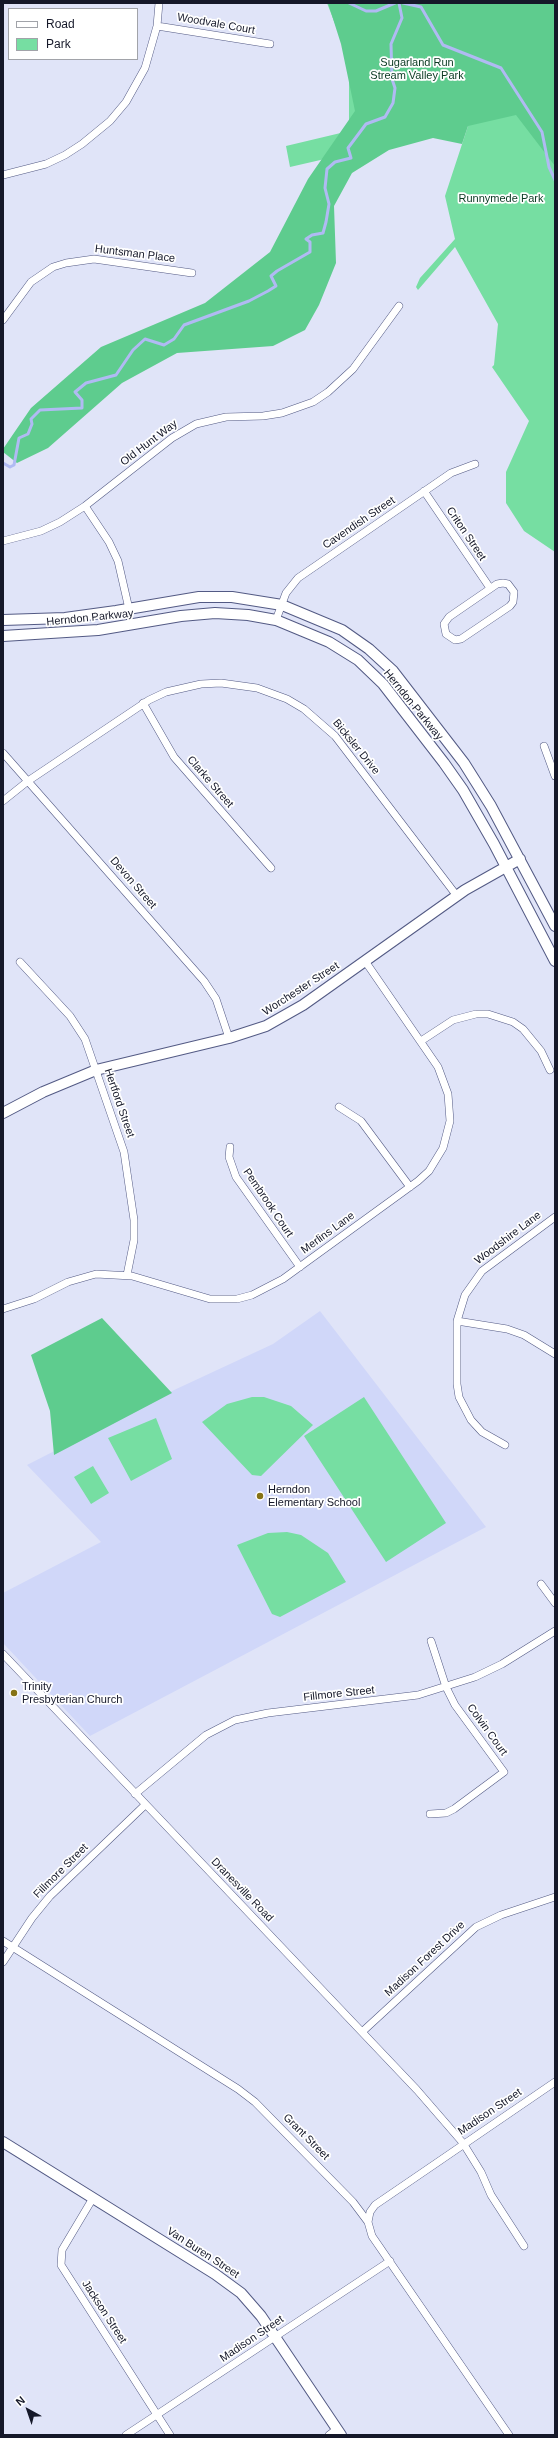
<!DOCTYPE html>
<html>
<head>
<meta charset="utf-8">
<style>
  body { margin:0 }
  #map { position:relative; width:558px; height:2438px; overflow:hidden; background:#e0e4f8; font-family:Helvetica,sans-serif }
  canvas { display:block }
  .frame { position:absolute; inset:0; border:4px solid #151829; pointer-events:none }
  .legend { position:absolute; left:8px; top:8px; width:130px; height:52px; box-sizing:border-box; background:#fff; border:1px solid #a1a3a9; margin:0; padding:5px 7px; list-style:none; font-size:12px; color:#151829 }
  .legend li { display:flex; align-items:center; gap:8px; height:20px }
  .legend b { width:20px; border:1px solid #a1a3a9 }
  .north { position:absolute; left:8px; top:2390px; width:40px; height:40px; -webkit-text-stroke:3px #fff; paint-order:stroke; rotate:320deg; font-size:11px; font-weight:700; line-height:16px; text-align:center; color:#151829 }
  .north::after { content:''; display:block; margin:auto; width:14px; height:18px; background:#151829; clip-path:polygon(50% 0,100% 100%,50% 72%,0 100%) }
</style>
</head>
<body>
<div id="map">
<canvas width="558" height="2438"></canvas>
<div class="frame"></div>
<ul class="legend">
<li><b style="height:5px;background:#fff"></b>Road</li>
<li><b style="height:11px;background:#76dea2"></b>Park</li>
</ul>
<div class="north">N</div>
</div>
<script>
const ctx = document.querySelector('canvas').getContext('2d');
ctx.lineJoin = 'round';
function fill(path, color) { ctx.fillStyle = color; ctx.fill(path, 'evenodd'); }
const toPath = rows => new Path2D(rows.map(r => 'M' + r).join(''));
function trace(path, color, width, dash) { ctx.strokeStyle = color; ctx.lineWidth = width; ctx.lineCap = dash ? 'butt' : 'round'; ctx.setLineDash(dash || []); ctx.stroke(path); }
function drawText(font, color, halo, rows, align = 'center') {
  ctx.font = font + ' Helvetica,sans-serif'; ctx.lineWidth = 3.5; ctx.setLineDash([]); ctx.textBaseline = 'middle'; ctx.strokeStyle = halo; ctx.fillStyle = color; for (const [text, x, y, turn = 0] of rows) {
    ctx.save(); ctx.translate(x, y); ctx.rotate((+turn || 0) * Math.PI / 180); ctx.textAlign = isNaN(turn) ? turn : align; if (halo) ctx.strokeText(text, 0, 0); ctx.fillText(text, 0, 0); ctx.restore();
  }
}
fill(toPath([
  [320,1311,486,1527,90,1736,3,1643,3,1593,101,1542,27,1465,172,1391,273,1344]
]), '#d0d7f9');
fill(toPath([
  [327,3,555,3,555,552,524,531,506,503,506,472,529,421,492,367,494,365,498,324,455,247,418,290,416,287,420,278,455,239,445,196,468,126,290,167,286,146,349,131,349,60],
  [252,1397,264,1397,291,1406,313,1425,261,1476,252,1475,202,1422,227,1404],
  [364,1397,446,1523,386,1562,304,1436],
  [156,1418,172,1459,131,1481,108,1438],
  [93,1466,109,1493,91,1504,74,1477],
  [287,1532,301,1535,328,1553,346,1582,280,1617,272,1614,237,1545,268,1533]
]), '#76dea2');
fill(toPath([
  [328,3,555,3,555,166,516,115,468,126,462,144,433,138,389,150,352,173,334,206,336,263,319,305,305,330,273,346,177,353,122,383,48,448,17,463,3,452,3,449,31,408,101,347,205,303,270,252,308,179,355,111,341,44],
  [102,1318,172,1393,54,1455,50,1411,31,1355]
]), '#5ecc8e');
trace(toPath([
  [349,3,366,11,376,11,395,3],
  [403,3,421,7,443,45,501,68,542,132,549,167,555,180],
  [3,463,10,467,14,465,19,438,28,434,32,424,31,419,40,410,82,408,82,400,75,392,86,383,116,375,133,350,145,339,164,345,174,339,184,325,249,301,268,291,276,286,271,276,277,271,310,252,310,242,306,239,312,235,323,233,326,222,329,204,325,188,327,169,335,162,351,158,348,148,366,124,385,117,393,103,395,88,392,79,391,44,402,18,399,3]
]), '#b0baf3', 3);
const street = toPath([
  [157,26,270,44],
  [3,175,46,164,65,155,82,144,110,121,126,102,145,68,157,26,159,3],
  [3,320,31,282,53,267,66,263,94,259,192,273],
  [424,491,490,588],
  [85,506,109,542,118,561,129,609],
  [3,541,41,531,60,522,85,506,172,438,196,424,226,417,263,416,282,413,313,402,328,392,353,369,399,306],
  [503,583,508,584,514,592,513,602,510,606,461,639,455,640,446,634,444,624,449,617,497,584,503,583],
  [276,620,286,593,298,578,451,473,475,464],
  [143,703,174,757,271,868],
  [544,746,555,776],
  [3,753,204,981,216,999,229,1038],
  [3,801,28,781,149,700,166,692,201,684,221,683,257,688,287,699,304,709,335,736,457,896],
  [20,962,70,1016,85,1039,124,1152,134,1220,134,1240,127,1275],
  [421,1041,453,1020,476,1014,488,1014,513,1022,523,1029,541,1051,550,1070],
  [339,1107,361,1121,410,1187],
  [230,1147,229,1157,236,1177,300,1267],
  [3,1309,34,1299,68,1282,96,1274,132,1276,210,1299,237,1299,252,1295,283,1279,418,1181,429,1171,443,1148,450,1121,448,1094,438,1067,365,961],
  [457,1321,507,1329,524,1335,555,1354],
  [505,1445,482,1432,471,1420,459,1397,457,1384,457,1321,465,1295,482,1271,555,1217],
  [541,1584,555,1603],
  [3,1654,417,2090,463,2143,481,2172,491,2195,524,2246],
  [135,1794,206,1735,235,1720,268,1713,418,1695,475,1677,502,1664,555,1631],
  [430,1814,446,1813,454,1809,504,1772,455,1705,446,1687,431,1641],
  [3,1941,238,2089,255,2102,353,2202,368,2222,372,2236,509,2435],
  [3,1962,32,1918,50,1896,145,1805],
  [362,2032,476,1927,501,1915,555,1897],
  [93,2198,62,2250,61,2265,170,2435],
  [368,2222,370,2212,375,2205,555,2082],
  [126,2435,390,2261],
  [329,2435,337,2429]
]);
const secondary = toPath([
  [3,620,65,618,116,611,199,597,232,597,282,605,342,630,369,649,393,671,464,763,491,806,555,926],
  [3,636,98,630,181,616,215,613,248,615,276,620,329,642,358,660,383,684,444,763,463,790,494,844,555,961],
  [3,1113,43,1092,96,1070,229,1038,266,1026,303,1005,465,890,520,859],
  [3,2142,215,2274,241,2293,261,2316,341,2435]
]);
trace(street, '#535a84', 8);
trace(secondary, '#535a84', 12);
trace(street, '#fff', 7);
trace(secondary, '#fff', 10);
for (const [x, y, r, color] of [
  [260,1496,4,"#867315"],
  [14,1693,4,"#867315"]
]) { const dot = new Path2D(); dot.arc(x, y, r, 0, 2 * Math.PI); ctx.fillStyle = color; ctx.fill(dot); trace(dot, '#fff', 1.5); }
drawText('11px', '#151829', '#fff', [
  ["Woodvale Court",216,24,10],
  ["Huntsman Place",135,254,7],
  ["Old Hunt Way",149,443,-37],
  ["Cavendish Street",359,523,-34],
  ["Criton Street",466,534,56],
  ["Herndon Parkway",90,618,-6],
  ["Herndon Parkway",413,705,51],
  ["Bicksler Drive",356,747,51],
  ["Clarke Street",210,782,49],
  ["Devon Street",133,883,49],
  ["Worchester Street",301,989,-33],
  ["Hertford Street",119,1103,71],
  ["Pembrook Court",268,1203,56],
  ["Merlins Lane",328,1233,-36],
  ["Woodshire Lane",508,1238,-37],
  ["Fillmore Street",339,1694,-6],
  ["Colvin Court",487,1730,54],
  ["Fillmore Street",61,1871,-45],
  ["Dranesville Road",242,1890,46],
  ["Madison Forest Drive",425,1959,-43],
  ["Madison Street",490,2112,-34],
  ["Grant Street",306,2137,45],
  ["Van Buren Street",203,2253,33],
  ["Jackson Street",104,2312,57],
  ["Madison Street",252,2339,-34]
]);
drawText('11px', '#093921', '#fff', [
  ["Sugarland Run",417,63],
  ["Stream Valley Park",417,76],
  ["Runnymede Park",501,199]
]);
drawText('11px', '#151829', '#fff', [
  ["Herndon",268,1490],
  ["Elementary School",268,1503],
  ["Trinity",22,1687],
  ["Presbyterian Church",22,1700]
], 'left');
</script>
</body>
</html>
